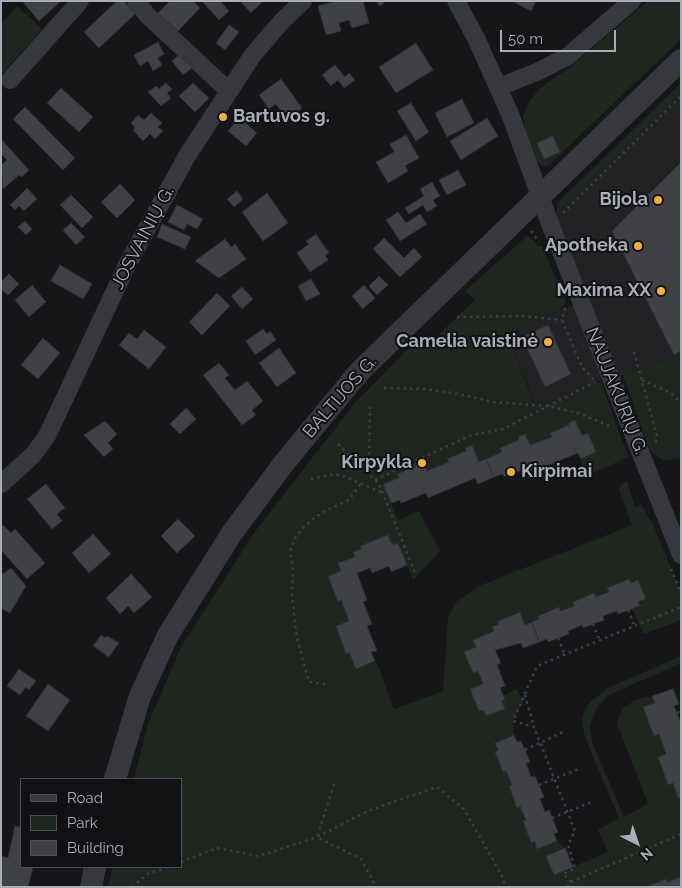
<!DOCTYPE html>
<html>
<head>
<meta charset="utf-8">
<style>
  body { margin:0 }
  #map { position:relative; width:682px; height:888px; overflow:hidden; background:#161618; font-family:Raleway,sans-serif }
  canvas { display:block }
  .frame { position:absolute; inset:0; border:2px solid #a8adb8; pointer-events:none }
  .legend { position:absolute; left:20px; top:778px; width:162px; height:90px; box-sizing:border-box; background:#111113; border:1px solid #4d4f55; margin:0; padding:6px 9px; list-style:none; font-size:15px; color:#a8adb8 }
  .legend li { display:flex; align-items:center; gap:10px; height:25px }
  .legend b { width:25px; border:1px solid #4d4f55 }
  .north { position:absolute; left:612px; top:818px; width:50px; height:50px; -webkit-text-stroke:4px #111113; paint-order:stroke; rotate:139deg; font-size:14px; font-weight:700; line-height:20px; text-align:center; color:#a8adb8 }
  .north::after { content:''; display:block; margin:auto; width:18px; height:22px; background:#a8adb8; clip-path:polygon(50% 0,100% 100%,50% 72%,0 100%) }
  .scale { position:absolute; left:500px; top:30px; width:116px; height:22px; box-sizing:border-box; border:2px solid #a8adb8; border-top:0; padding-left:6px; font-size:15px; line-height:18px; white-space:nowrap; color:#a8adb8; -webkit-text-stroke:4px #111113; paint-order:stroke }
</style>
</head>
<body>
<div id="map">
<canvas width="682" height="888"></canvas>
<div class="frame"></div>
<ul class="legend">
<li><b style="height:6px;background:#37383d"></b>Road</li>
<li><b style="height:14px;background:#1e261f"></b>Park</li>
<li><b style="height:14px;background:#404145"></b>Building</li>
</ul>
<div class="north">N</div>
<div class="scale">50 m</div>
</div>
<script>
const ctx = document.querySelector('canvas').getContext('2d');
ctx.lineJoin = 'round';
function fill(path, color) { ctx.fillStyle = color; ctx.fill(path, 'evenodd'); }
const toPath = rows => new Path2D(rows.map(r => 'M' + r).join(''));
function trace(path, color, width, dash) { ctx.strokeStyle = color; ctx.lineWidth = width; ctx.lineCap = dash ? 'butt' : 'round'; ctx.setLineDash(dash || []); ctx.stroke(path); }
function drawText(font, color, halo, rows, align = 'center') {
  ctx.font = font + ' Raleway,sans-serif'; ctx.lineWidth = 4; ctx.setLineDash([]); ctx.textBaseline = 'middle'; ctx.strokeStyle = halo; ctx.fillStyle = color; for (const [text, x, y, turn = 0] of rows) {
    ctx.save(); ctx.translate(x, y); ctx.rotate((+turn || 0) * Math.PI / 180); ctx.textAlign = isNaN(turn) ? turn : align; if (halo) ctx.strokeText(text, 0, 0); ctx.fillText(text, 0, 0); ctx.restore();
  }
}
fill(toPath([
  [681,91,681,354,623,375,595,382,547,406,535,404,508,335,588,298,556,215]
]), '#222225');
fill(toPath([
  [648,1,681,1,681,39,549,165,543,166,536,162,526,135,523,116,529,102,540,88,569,68],
  [17,6,42,29,1,75,1,24],
  [681,83,681,92,556,215,558,202],
  [528,235,538,246,542,246,566,302,559,311,508,335,534,404,547,406,595,382,601,382,628,457,587,476,581,459,596,452,589,434,582,436,575,420,568,423,569,425,550,433,552,437,530,445,525,434,518,437,519,440,500,448,502,452,479,462,472,446,466,451,448,459,449,462,427,471,422,460,415,462,416,466,397,474,399,478,384,485,398,520,419,511,440,551,413,580,398,543,392,545,388,535,360,546,361,549,353,552,355,557,338,563,341,571,328,576,338,602,341,600,349,621,336,627,346,653,349,652,377,663,394,709,443,691,448,618,456,602,479,586,632,525,619,490,622,483,627,481,635,507,641,504,653,524,681,593,681,620,644,634,632,609,646,599,638,580,631,583,629,579,608,588,609,592,596,597,594,593,573,602,574,606,560,611,558,607,538,615,539,619,525,625,519,612,498,621,499,624,494,631,473,640,476,647,464,652,473,673,478,671,483,684,470,689,479,711,483,710,486,716,504,700,503,695,517,689,523,702,513,720,514,735,495,743,498,750,495,752,503,772,506,771,512,785,509,786,517,807,520,806,526,820,523,822,531,842,535,841,537,848,557,841,565,848,546,856,554,875,608,852,598,830,619,818,585,737,582,722,584,712,590,702,608,688,681,656,681,663,609,695,597,707,590,726,592,742,624,817,648,804,617,723,622,709,635,700,652,696,655,703,643,708,654,736,659,734,666,754,658,758,668,785,673,783,678,798,681,797,680,877,667,882,666,879,646,887,108,887,113,867,181,867,181,779,134,779,148,724,181,647,254,533,354,404,414,342,423,350,457,317,475,300,465,291],
  [681,354,681,458,664,461,650,451,623,375]
]), '#1e261f');
const building = toPath([
  [22,1,61,1,39,21,22,1],
  [117,1,124,1,135,14,99,48,84,32,117,1],
  [170,1,193,1,200,8,178,31,158,13,170,1],
  [202,1,220,1,229,11,219,20,202,1],
  [240,1,263,1,251,13,240,1],
  [336,1,363,1,369,23,352,28,349,20,339,23,341,31,326,35,318,6,336,1],
  [376,1,386,1,380,6,376,1],
  [512,1,536,1,531,11,512,1],
  [229,25,239,32,225,50,216,43,229,25],
  [158,42,164,54,158,58,162,65,153,71,148,61,140,66,134,55,158,42],
  [416,43,433,70,396,93,379,67,416,43],
  [181,53,193,67,183,75,172,61,181,53],
  [335,65,345,77,349,73,355,80,344,88,338,80,331,86,322,75,335,65],
  [281,79,302,108,287,120,276,104,269,109,259,95,281,79],
  [166,83,172,89,167,93,171,98,161,106,148,92,156,86,159,89,166,83],
  [193,83,209,98,195,112,179,96,193,83],
  [61,88,93,117,79,132,47,103,61,88],
  [462,99,474,123,447,137,435,113,462,99],
  [411,103,429,132,416,141,397,111,411,103],
  [25,107,75,158,63,170,13,119,25,107],
  [151,113,162,123,158,127,163,131,155,139,150,134,143,141,133,130,135,128,131,123,138,115,144,120,151,113],
  [239,117,257,133,246,146,228,131,239,117],
  [487,118,498,136,461,160,450,141,487,118],
  [406,135,419,158,405,166,408,171,388,183,376,162,394,152,390,144,406,135],
  [553,136,560,152,544,159,537,143,553,136],
  [1,139,29,170,22,177,19,175,3,189,1,165,7,160,1,154,1,139],
  [681,162,681,351,674,355,612,231,681,162],
  [458,170,466,185,447,195,439,180,458,170],
  [432,182,440,196,433,200,437,206,427,212,423,205,409,214,405,208,424,196,420,189,432,182],
  [120,184,135,200,117,218,101,202,120,184],
  [27,188,37,199,24,211,19,206,15,210,10,205,27,188],
  [237,191,243,199,234,207,227,199,237,191],
  [267,193,288,223,263,241,242,212,267,193],
  [71,195,93,217,82,228,60,205,71,195],
  [177,205,203,219,197,229,187,224,184,230,168,222,177,205],
  [398,212,406,223,420,214,427,224,400,241,386,220,398,212],
  [25,221,32,229,26,235,18,227,25,221],
  [71,223,85,237,76,245,63,230,71,223],
  [162,224,191,237,185,249,157,237,162,224],
  [316,234,329,253,325,256,328,260,310,272,297,253,309,244,306,241,316,234],
  [384,238,404,258,414,248,422,257,400,277,373,249,384,238],
  [225,239,231,247,235,244,246,259,219,278,195,261,225,239],
  [60,265,92,284,83,299,51,281,60,265],
  [9,274,19,284,8,295,1,289,1,282,9,274],
  [379,276,388,285,377,295,369,286,379,276],
  [311,279,320,294,306,301,298,286,311,279],
  [32,285,46,302,29,317,15,300,32,285],
  [364,285,375,298,363,309,352,296,364,285],
  [242,287,253,299,242,309,231,296,242,287],
  [217,293,230,306,202,335,189,322,217,293],
  [548,325,571,374,545,387,522,337,548,325],
  [263,329,267,334,270,331,276,340,255,355,246,341,263,329],
  [144,330,166,347,149,369,119,345,129,333,137,339,144,330],
  [43,338,60,353,38,379,21,365,43,338],
  [279,348,296,373,277,387,259,363,279,348],
  [219,363,229,375,225,378,235,390,247,381,263,401,252,410,256,415,242,425,203,375,219,363],
  [186,408,196,419,180,434,170,424,186,408],
  [575,420,582,436,588,433,596,452,581,459,578,453,531,472,529,467,504,477,502,474,494,477,486,459,502,452,500,448,519,440,518,437,525,434,530,445,552,437,550,433,569,425,568,423,575,420],
  [105,421,117,434,108,443,113,449,104,457,84,435,105,421],
  [472,445,479,462,486,459,494,477,478,484,475,478,428,498,426,493,401,503,400,500,391,503,383,484,399,478,397,474,416,466,415,463,422,459,427,471,449,462,447,459,466,451,465,448,472,445],
  [46,484,65,508,57,514,62,521,52,529,27,499,46,484],
  [178,519,195,536,177,553,161,536,178,519],
  [3,525,11,533,15,529,45,563,27,579,1,550,1,527,3,525],
  [93,534,111,554,89,573,72,553,93,534],
  [388,535,392,545,398,543,407,565,391,572,389,566,372,573,370,568,357,573,367,600,363,602,372,624,367,626,377,651,371,652,375,661,356,669,349,652,346,654,336,626,349,621,341,600,338,602,328,576,341,571,338,563,355,557,353,552,361,549,360,546,388,535],
  [11,568,26,586,10,613,1,608,1,573,3,574,11,568],
  [131,574,152,597,134,613,128,606,120,614,106,598,131,574],
  [629,579,631,583,638,580,646,599,638,602,640,606,618,614,617,611,603,616,604,620,583,628,582,625,568,631,569,634,548,642,547,639,539,642,532,622,539,619,538,616,559,607,560,611,574,606,573,602,594,593,596,597,609,592,607,588,629,579],
  [520,612,525,625,532,622,539,642,523,648,521,643,495,650,501,663,497,665,505,686,500,688,505,700,502,701,505,709,486,716,483,710,479,711,470,689,483,684,478,671,473,673,464,652,476,647,473,640,494,631,492,627,499,624,498,621,520,612],
  [101,635,106,638,107,636,119,643,109,657,93,646,101,635],
  [19,669,36,681,29,690,26,687,20,695,7,686,19,669],
  [48,684,70,700,48,731,26,716,48,684],
  [673,689,679,704,674,706,681,723,681,797,678,798,673,783,668,785,658,757,666,754,659,734,654,736,643,707,655,703,652,696,673,689],
  [514,735,517,742,521,741,530,762,526,763,531,777,535,776,544,797,540,799,545,812,549,810,558,832,554,834,557,841,537,849,535,841,531,843,523,821,526,820,520,806,517,808,509,786,512,785,506,771,503,772,495,752,498,750,495,743,514,735],
  [15,826,21,827,21,867,33,867,28,887,1,887,1,856,8,858,15,826],
  [565,848,573,867,554,875,546,856,565,848],
  [681,873,681,887,646,887,666,879,667,882,680,877,681,873]
]);
fill(building, '#404145');
trace(building, '#303034', 1);
trace(toPath([
  [563,213,681,96],
  [531,231,539,242],
  [565,308,562,320,582,367,594,380],
  [457,317,521,316,562,320],
  [634,352,657,436,655,445],
  [642,380,671,393,681,403],
  [384,388,426,389,459,394,493,402,547,406,578,413,612,427],
  [338,444,379,484,416,575],
  [369,474,370,403],
  [311,479,334,474,346,477,383,493],
  [375,480,471,435,503,429,595,382],
  [671,569,681,593],
  [628,610,635,627],
  [593,624,600,641],
  [558,638,565,655],
  [325,684,309,682,297,638,292,598,293,573,290,551,296,536,310,521,325,511,349,500,361,483],
  [525,695,534,727],
  [677,713,681,711],
  [525,750,565,731],
  [334,784,317,837,361,859,376,887],
  [539,785,581,768],
  [552,818,594,801],
  [181,862,217,848,259,856,317,837,370,810,437,787,464,809,501,874,506,887],
  [571,882,563,874,575,868,568,845,575,831,534,727,513,721,537,666,681,607],
  [132,887,147,874,168,867],
  [567,887,571,882,681,834]
]), '#3d3f44', 2.5, [2.5, 4]);
trace(toPath([
  [136,1,147,15,229,91],
  [456,1,476,38,510,114,551,226,681,555],
  [10,80,80,1],
  [499,87,539,71,568,56,632,1],
  [1,484,33,455,47,436,127,265,187,156,252,56,282,21,303,1]
]), '#37383d', 18);
trace(toPath([
  [115,779,140,696,168,635,232,533,284,463,359,372,681,60],
  [91,887,95,867]
]), '#37383d', 22);
for (const [x, y, r, color] of [
  [223,117,5,"#f2b134"],
  [658,200,5,"#f2b134"],
  [638,246,5,"#f2b134"],
  [661,291,5,"#f2b134"],
  [548,342,5,"#f2b134"],
  [422,463,5,"#f2b134"],
  [511,472,5,"#f2b134"]
]) { const dot = new Path2D(); dot.arc(x, y, r, 0, 2 * Math.PI); ctx.fillStyle = color; ctx.fill(dot); trace(dot, '#111113', 2); }
drawText('bold 18px', '#a8adb8', '#111113', [
  ["Bartuvos g.",233,117,"left"],
  ["Bijola",648,200],
  ["Apotheka",628,246],
  ["Maxima XX",651,291],
  ["Camelia vaistinė",538,342],
  ["Kirpykla",412,463],
  ["Kirpimai",521,472,"left"]
], 'right');
drawText('18px', '#a8adb8', '#111113', [
  ["JOSVAINIŲ G.",143,238,-62],
  ["NAUJAKURIŲ G.",616,391,68],
  ["BALTIJOS G.",340,397,-49]
]);
</script>
</body>
</html>
